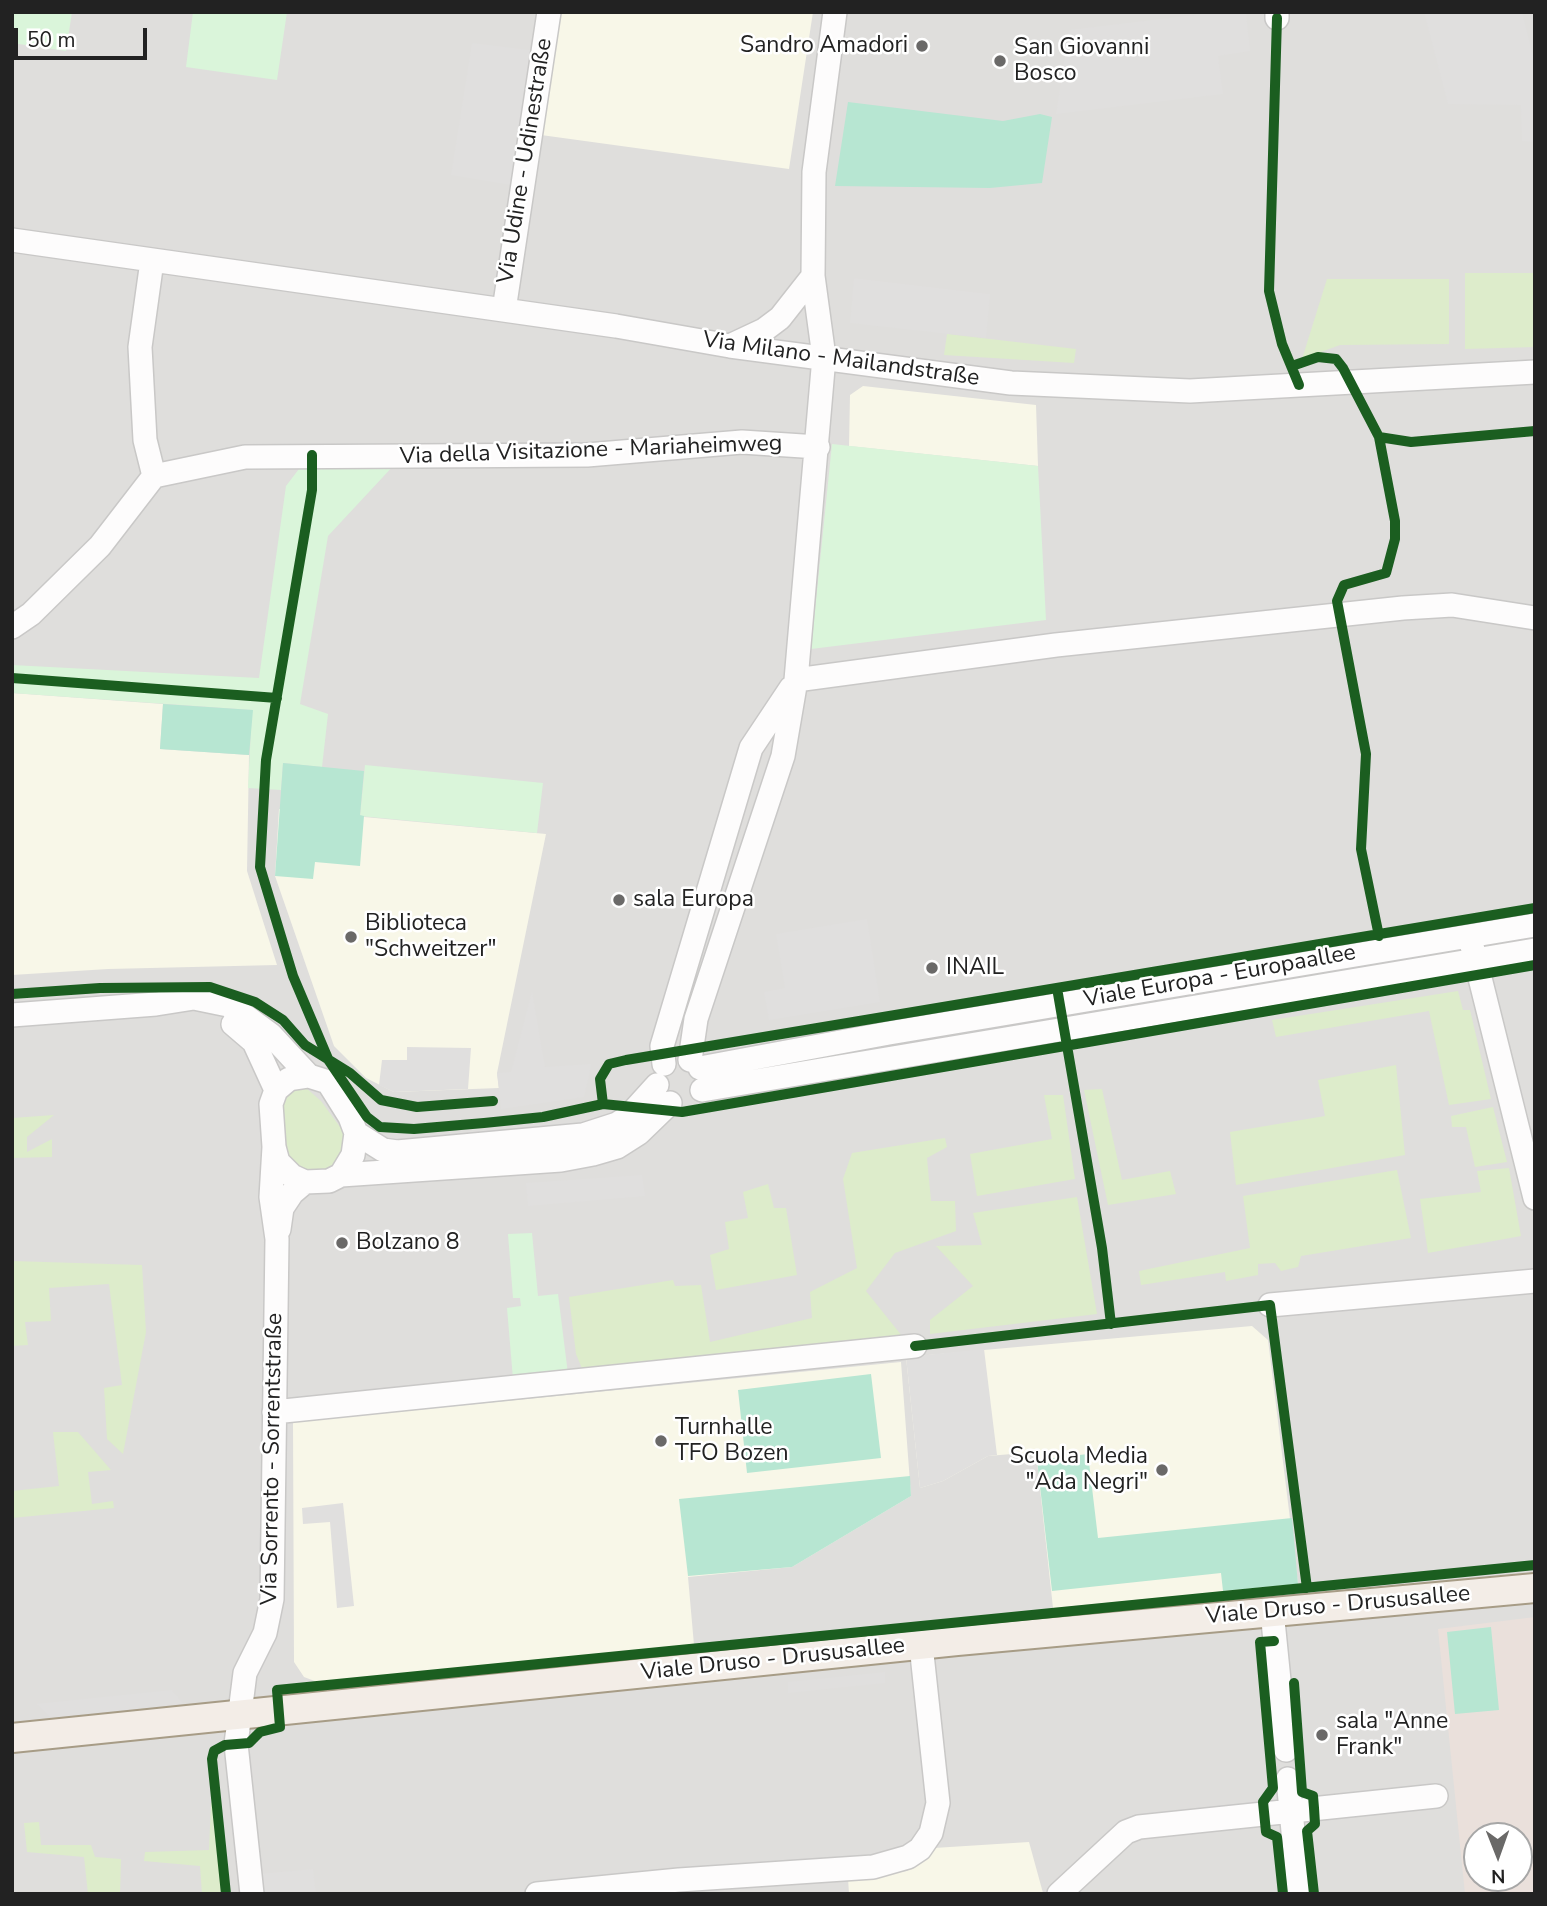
<!DOCTYPE html>
<html>
<head>
<meta charset="utf-8">
<style>
  body { margin:0 }
  #map { position:relative; width:1547px; height:1906px; overflow:hidden; background:#f0eeeb; font-family:"Nunito Sans",sans-serif }
  canvas { display:block }
  .frame { position:absolute; inset:0; border:14px solid #222; pointer-events:none }
  .north { position:absolute; left:1463px; top:1822px; width:70px; height:70px; box-sizing:border-box; background:#fff; border:2px solid #a7a7a7; border-radius:50%; rotate:179deg; font-size:19px; font-weight:700; line-height:28px; text-align:center; color:#222 }
  .north::after { content:''; display:block; margin:auto; width:24px; height:32px; background:#6a6968; clip-path:polygon(50% 0,100% 100%,50% 72%,0 100%) }
  .scale { position:absolute; left:14px; top:28px; width:133px; height:32px; box-sizing:border-box; border:4px solid #222; border-top:0; padding-left:9px; font-size:21px; line-height:24px; white-space:nowrap; color:#222; -webkit-text-stroke:5px #fff; paint-order:stroke }
</style>
</head>
<body>
<div id="map">
<canvas width="1547" height="1906"></canvas>
<div class="frame"></div>
<div class="north">N</div>
<div class="scale">50 m</div>
</div>
<script>
const ctx = document.querySelector('canvas').getContext('2d');
ctx.lineJoin = 'round';
function fill(path, color) { ctx.fillStyle = color; ctx.fill(path, 'evenodd'); }
const toPath = rows => new Path2D(rows.map(r => 'M' + r).join(''));
function trace(path, color, width, dash) { ctx.strokeStyle = color; ctx.lineWidth = width; ctx.lineCap = dash ? 'butt' : 'round'; ctx.setLineDash(dash || []); ctx.stroke(path); }
function drawText(font, color, halo, rows, align = 'center') {
  ctx.font = font + ' "Nunito Sans",sans-serif'; ctx.lineWidth = 5; ctx.setLineDash([]); ctx.textBaseline = 'middle'; ctx.strokeStyle = halo; ctx.fillStyle = color; for (const [text, x, y, turn = 0] of rows) {
    ctx.save(); ctx.translate(x, y); ctx.rotate((+turn || 0) * Math.PI / 180); ctx.textAlign = isNaN(turn) ? turn : align; if (halo) ctx.strokeText(text, 0, 0); ctx.fillText(text, 0, 0); ctx.restore();
  }
}
fill(toPath([
  [12,12,1535,12,1535,1894,12,1894],
  [1477,1836,1519,1836,1519,1878,1477,1878]
]), '#dfdedc');
fill(toPath([
  [560,12,813,12,789,169,541,135],
  [863,386,1036,405,1038,466,849,446,850,395],
  [12,693,163,704,160,749,249,755,247,871,277,965,108,969,12,975],
  [279,809,546,834,497,1073,499,1088,394,1092,366,1078,334,1046,275,876],
  [1252,1326,1268,1340,1298,1584,1053,1608,1036,1452,988,1456,943,1481,920,1488,906,1357],
  [901,1362,911,1496,792,1567,688,1577,694,1645,320,1683,304,1677,294,1662,293,1422],
  [1029,1842,1043,1893,849,1894,848,1878,907,1871,934,1848]
]), '#f8f7e8');
fill(toPath([
  [1535,1617,1535,1894,1465,1894,1438,1629],
  [1477,1836,1519,1836,1519,1878,1477,1878]
]), '#eae0db');
fill(toPath([
  [1465,273,1535,273,1535,347,1465,349],
  [1327,279,1449,279,1449,344,1340,345,1302,359],
  [947,334,1076,349,1074,363,944,355],
  [1458,991,1463,1010,1470,1010,1491,1099,1449,1105,1429,1011,1276,1037,1272,1020],
  [1396,1065,1405,1155,1236,1185,1230,1132,1325,1116,1318,1080],
  [305,1087,321,1101,343,1131,343,1151,333,1167,320,1172,302,1172,281,1150,282,1095,293,1088],
  [1102,1089,1122,1180,1170,1171,1176,1194,1108,1205,1084,1090],
  [1044,1095,1063,1095,1075,1179,977,1196,970,1154,1052,1139],
  [1493,1107,1507,1162,1475,1167,1466,1127,1452,1127,1451,1116],
  [54,1115,27,1137,27,1152,52,1139,52,1157,12,1158,12,1118],
  [945,1138,947,1147,927,1158,931,1201,955,1201,956,1231,895,1253,866,1291,902,1336,583,1371,576,1354,569,1297,673,1280,675,1286,701,1285,710,1342,812,1318,810,1292,857,1268,843,1179,852,1153],
  [1509,1168,1521,1236,1428,1253,1420,1199,1481,1192,1477,1171],
  [1397,1170,1411,1238,1301,1256,1298,1267,1281,1271,1275,1263,1258,1264,1258,1275,1226,1281,1225,1272,1141,1285,1139,1271,1250,1248,1243,1196],
  [768,1184,774,1208,786,1208,797,1275,716,1290,710,1255,729,1249,725,1222,748,1218,743,1192],
  [1077,1197,1097,1314,930,1334,930,1320,973,1286,936,1246,982,1245,973,1213],
  [12,1261,142,1265,146,1332,123,1454,107,1439,104,1388,122,1385,109,1284,49,1288,51,1321,25,1322,28,1345,12,1346],
  [53,1432,78,1432,111,1470,88,1472,92,1504,113,1501,114,1508,12,1518,12,1491,59,1486],
  [214,1802,221,1891,220,1894,202,1894,200,1866,144,1861,145,1852,209,1850,211,1803],
  [39,1822,41,1845,91,1845,95,1857,121,1859,120,1894,88,1894,84,1857,27,1852,24,1823]
]), '#ddeccb');
fill(toPath([
  [12,12,72,12,66,51,12,43],
  [193,12,287,12,277,80,186,67],
  [832,444,1038,466,1046,620,811,649],
  [305,461,396,463,328,536,300,704,328,714,322,767,283,763,281,790,248,788,252,710,12,693,12,665,259,678,286,486],
  [365,765,543,783,537,833,360,816],
  [532,1233,538,1296,558,1294,568,1374,513,1379,507,1308,521,1306,520,1298,513,1298,508,1234]
]), '#daf5da');
fill(toPath([
  [848,102,1003,121,1040,114,1052,117,1042,183,990,188,835,186],
  [163,704,253,710,249,755,160,749],
  [283,763,364,771,360,815,364,816,360,866,315,862,313,879,275,876],
  [871,1374,881,1458,747,1473,738,1390],
  [1088,1454,1098,1538,1292,1518,1298,1584,1223,1591,1221,1573,1052,1591,1037,1460],
  [910,1476,911,1496,792,1567,688,1576,679,1499],
  [1491,1627,1499,1710,1455,1714,1447,1632]
]), '#b7e6d2');
fill(toPath([
  [1219,12,1246,12,1250,51,1218,56,1223,94,1056,114,1069,30],
  [1424,12,1522,12,1535,64,1535,142,1522,141,1521,105,1448,104],
  [472,43,537,51,517,186,451,175],
  [854,278,990,294,986,338,850,323],
  [867,919,880,1002,769,1020,764,992,785,988,776,934],
  [532,991,545,1067,591,1064,589,1076,584,1097,501,1109,497,1073,511,1072],
  [407,1047,471,1048,468,1089,394,1092,379,1085,382,1060,407,1060],
  [642,1175,645,1196,528,1206,526,1183],
  [984,1349,997,1455,988,1456,943,1481,920,1488,906,1357],
  [343,1503,354,1606,337,1608,330,1522,303,1524,302,1508],
  [885,1672,885,1683,788,1693,788,1682],
  [172,1690,184,1704,51,1718,36,1704],
  [313,1869,316,1894,262,1894,260,1874]
]), '#e0dfde');
const minor = toPath([
  [1277,12,1277,18],
  [12,240,616,326,730,346,1011,383,1190,391,1535,372],
  [152,261,140,347,145,440,154,476],
  [504,310,549,12],
  [732,345,764,330,780,318,813,276],
  [12,627,31,614,100,546,154,476,245,457,587,455,742,442,818,447],
  [796,680,1056,645,1403,608,1452,605,1535,618],
  [1472,946,1535,1198],
  [12,1015,156,1004,194,998,228,1005,248,1018,271,1035,309,1076],
  [233,1024,254,1042,276,1090],
  [690,1060,696,1019,783,756,796,680,824,357,813,276,814,172,835,12],
  [664,1064,662,1046,751,748,791,688],
  [700,1068,889,1033,1535,925],
  [702,1090,1535,950],
  [356,1133,383,1150,397,1152,583,1135,617,1124,628,1117,657,1085],
  [274,1147,278,1162,292,1176,305,1182,329,1181,341,1175,353,1155,356,1133,350,1117,328,1082,309,1076,289,1079,276,1090],
  [341,1175,561,1160,593,1154,617,1147,639,1133,670,1103],
  [279,1229,282,1208,292,1193,305,1182],
  [1270,1305,1535,1281],
  [274,1412,915,1346],
  [1272,1611,1286,1750],
  [1288,1779,1299,1894],
  [252,1894,236,1744,245,1673,265,1633,272,1599,277,1239,271,1197,274,1147,271,1104,276,1090],
  [537,1894,679,1880,873,1867,908,1857,920,1849,931,1833,938,1803,921,1645],
  [1059,1894,1126,1832,1139,1827,1436,1796]
]);
const major = toPath([
  [12,1738,957,1641,1535,1588]
]);
trace(minor, '#c9c8c7', 26);
trace(major, '#a79c86', 32);
trace(minor, '#fdfcfc', 23);
trace(major, '#f3ede7', 28);
trace(toPath([
  [1277,18,1269,291,1282,344,1299,385],
  [1292,366,1318,357,1336,359,1343,368,1379,437,1395,521,1395,539,1386,573,1344,585,1337,601,1366,754,1361,849,1379,936],
  [1379,437,1411,442,1535,431],
  [312,455,312,490,266,760,260,867,293,976,329,1061,367,1117,380,1127,414,1129,484,1123,543,1117,603,1104,682,1112,1535,965],
  [12,678,277,698],
  [1057,988,1102,1248,1111,1324],
  [12,994,100,988,210,987,255,1002,283,1020,305,1045,350,1073,381,1100,417,1107,493,1101],
  [603,1104,600,1079,609,1064,626,1060,1535,908],
  [915,1346,1270,1305,1307,1588],
  [1274,1641,1260,1642,1273,1788,1263,1802,1266,1832,1277,1837,1283,1894],
  [1294,1683,1302,1792,1313,1796,1314,1808,1315,1824,1307,1831,1314,1894],
  [226,1894,212,1759,214,1751,225,1745,249,1743,260,1732,280,1727,277,1690,1535,1565]
]), '#1b5e20', 10);
for (const [x, y, r, color] of [
  [922,46,7,"#6a6968"],
  [1000,61,7,"#6a6968"],
  [619,900,7,"#6a6968"],
  [351,937,7,"#6a6968"],
  [932,968,7,"#6a6968"],
  [342,1243,7,"#6a6968"],
  [661,1441,7,"#6a6968"],
  [1162,1470,7,"#6a6968"],
  [1322,1735,7,"#6a6968"]
]) { const dot = new Path2D(); dot.arc(x, y, r, 0, 2 * Math.PI); ctx.fillStyle = color; ctx.fill(dot); trace(dot, '#fff', 2.5); }
drawText('23px', '#222', '#fff', [
  ["Sandro Amadori",908,46,"right"],
  ["San Giovanni",1014,48],
  ["Bosco",1014,74],
  ["sala Europa",633,900],
  ["Biblioteca",365,924],
  ["\"Schweitzer\"",365,950],
  ["INAIL",946,968],
  ["Bolzano 8",356,1243],
  ["Turnhalle",675,1428],
  ["TFO Bozen",675,1454],
  ["Scuola Media",1148,1457,"right"],
  ["\"Ada Negri\"",1148,1483,"right"],
  ["sala \"Anne",1336,1722],
  ["Frank\"",1336,1748]
], 'left');
drawText('23px', '#222', '#fff', [
  ["Via Udine - Udinestraße",526,161,-81],
  ["Via Milano - Mailandstraße",841,360,8],
  ["Via della Visitazione - Mariaheimweg",591,451,-2],
  ["Viale Europa - Europaallee",1220,977,-10],
  ["Via Sorrento - Sorrentstraße",273,1459,-89],
  ["Viale Druso - Drususallee",1338,1606,-5],
  ["Viale Druso - Drususallee",773,1660,-6]
]);
</script>
</body>
</html>
